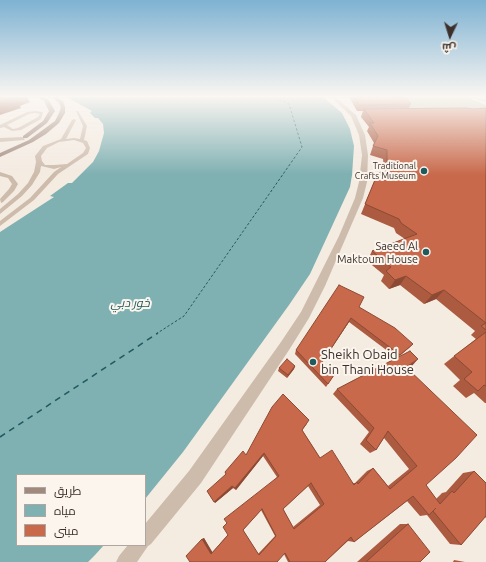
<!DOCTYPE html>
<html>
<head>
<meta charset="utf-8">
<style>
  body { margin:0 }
  #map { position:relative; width:486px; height:562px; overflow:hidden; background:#f4ebe1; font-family:Ubuntu,Cairo,sans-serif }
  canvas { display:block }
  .legend { position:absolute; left:16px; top:474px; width:130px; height:72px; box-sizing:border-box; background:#fbf5ee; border:1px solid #aea6a0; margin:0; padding:5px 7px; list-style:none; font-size:12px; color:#3b302b }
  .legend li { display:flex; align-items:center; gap:8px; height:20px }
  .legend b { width:20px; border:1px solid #aea6a0 }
  .north { position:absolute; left:430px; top:16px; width:40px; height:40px; -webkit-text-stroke:3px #fbf5ee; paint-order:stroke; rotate:184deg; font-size:11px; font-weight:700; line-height:16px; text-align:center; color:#3b302b }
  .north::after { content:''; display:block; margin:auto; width:14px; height:18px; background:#3b302b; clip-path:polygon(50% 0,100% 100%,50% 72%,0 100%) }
</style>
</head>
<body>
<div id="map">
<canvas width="486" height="562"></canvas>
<ul class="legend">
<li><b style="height:5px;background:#a18a7d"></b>طريق</li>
<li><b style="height:11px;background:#7fb0b2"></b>مياه</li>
<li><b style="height:11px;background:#c8694b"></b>مبنى</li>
</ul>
<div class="north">ش</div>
</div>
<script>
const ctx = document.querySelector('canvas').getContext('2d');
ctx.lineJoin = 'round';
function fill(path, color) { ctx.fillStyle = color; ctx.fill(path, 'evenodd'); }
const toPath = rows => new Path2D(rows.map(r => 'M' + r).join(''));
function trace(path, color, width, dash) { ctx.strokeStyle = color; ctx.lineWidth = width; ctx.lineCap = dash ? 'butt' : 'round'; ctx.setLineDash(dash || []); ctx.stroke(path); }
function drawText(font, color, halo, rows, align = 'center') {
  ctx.font = font + ' Ubuntu,Cairo,sans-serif'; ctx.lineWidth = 4; ctx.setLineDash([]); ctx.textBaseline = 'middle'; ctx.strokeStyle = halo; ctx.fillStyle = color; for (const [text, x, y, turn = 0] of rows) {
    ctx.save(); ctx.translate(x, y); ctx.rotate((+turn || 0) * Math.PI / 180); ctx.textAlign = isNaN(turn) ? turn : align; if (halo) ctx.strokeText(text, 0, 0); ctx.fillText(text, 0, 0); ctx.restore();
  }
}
fill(toPath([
  [398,97,466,97,486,105,486,110,416,114]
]), '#b8c4a0');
fill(toPath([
  [66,97,323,97,342,113,350,129,354,146,352,175,350,187,310,274,289,305,183,452,145,499,145,475,17,475,17,545,104,545,95,555,88,562,0,562,0,232,54,197,50,196,68,183,72,183,93,162,99,151,104,133,103,124,98,118,95,118,90,113,92,111]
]), '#7fb0b2');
trace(toPath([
  [156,334,184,316,302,147,289,104,274,97]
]), '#1f5a5e', 1, [2.5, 2]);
trace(toPath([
  [0,437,158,333]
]), '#1f5a5e', 1.5, [6, 5]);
fill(toPath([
  [469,97,474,97,486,100,486,102,469,97],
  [35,111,43,112,41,119,21,130,12,131,4,127,0,128,0,125,27,112,35,111],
  [35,113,40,114,38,117,18,128,13,129,7,125,29,114,35,113],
  [76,111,78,111,87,126,84,140,87,141,90,148,88,154,58,174,34,200,0,226,0,221,30,198,54,172,61,167,54,169,41,166,40,172,32,185,22,196,0,214,0,209,18,194,28,183,34,172,36,162,35,156,43,146,61,139,72,120,74,119,76,120,66,139,74,138,80,139,83,126,76,111],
  [74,140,83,143,86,148,83,153,67,164,54,165,45,165,42,161,41,156,47,148,59,142,74,140],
  [0,172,12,176,18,184,14,191,3,202,1,203,0,199,9,189,12,184,8,178,0,176,0,172]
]), '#cdbbac');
fill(toPath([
  [331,97,335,97,356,115,365,135,368,155,367,182,363,198,325,286,309,318,289,350,201,483,151,544,148,546,137,562,116,562,119,556,128,545,145,545,145,524,189,471,281,342,301,312,339,236,355,198,359,182,362,155,359,135,351,116,331,97]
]), '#cdbbac');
fill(toPath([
  [22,137,25,139,24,140,0,142,0,138,22,137]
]), '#cdbbac');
fill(toPath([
  [37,97,42,97,48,99,55,111,47,123,27,138,23,138,23,136,43,121,49,111,44,101,37,97],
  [52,97,57,97,63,101,65,107,65,113,59,123,46,134,33,142,0,157,0,153,29,140,55,121,59,113,61,107,59,103,52,97]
]), '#a18a7d');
fill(toPath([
  [349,97,405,97,411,104,409,108,473,109,486,108,486,403,485,403,474,393,466,398,453,386,460,380,444,364,476,339,471,335,475,331,436,299,424,304,400,285,389,289,381,281,384,275,367,261,372,251,405,239,396,233,394,228,361,214,377,175,384,170,383,159,370,155,374,143,367,131,369,127,361,117,363,111,357,111],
  [359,307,413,344,398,357,412,366,407,368,426,485,436,499,442,493,446,492,463,473,474,471,486,483,486,518,485,517,461,545,450,544,427,515,420,516,407,501,354,542,348,541,325,562,288,562,284,554,190,562,202,539,204,538,212,553,277,477,263,456,236,490,233,488,215,503,226,474,225,472,246,455,307,424,302,430,320,458,353,483,355,483,367,471,373,468,388,486,409,469,384,438,376,450,370,453,360,444,369,432,333,394,337,389,397,358,349,322,321,364,334,375,326,387,295,354,296,350],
  [308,486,320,505,293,527,283,509],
  [261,510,275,536,258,554,243,530],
  [295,366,294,369,287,378,278,371,279,368],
  [400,524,408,524,420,562,357,562],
  [454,560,465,562,453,562]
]), '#ac5a40');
fill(toPath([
  [13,97,27,97,30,102,20,106,21,108,0,115,0,101],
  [406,276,400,285,389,289,395,280],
  [444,290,436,299,424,304,432,295],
  [351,318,349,322,319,367,321,364],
  [413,344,409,348,397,358,400,355],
  [418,359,412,366,400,373,406,367],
  [295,366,294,369,287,378,288,375],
  [264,453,263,456,236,490,235,488],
  [232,486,233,488,215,503,214,502],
  [204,538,213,553,211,554,202,539]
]), '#8c4a34');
const building = toPath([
  [0,97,14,97,0,101,0,97],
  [354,97,405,97,411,104,359,105,354,97],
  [466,108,473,109,486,108,486,323,444,290,432,295,406,276,395,280,386,271,391,267,372,251,417,234,401,223,399,219,365,204,377,175,387,167,387,150,373,146,378,136,370,123,374,123,364,109,466,108],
  [339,285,364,297,359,307,395,328,413,344,400,355,351,318,321,364,336,372,328,384,296,350,339,285],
  [486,323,486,330,481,326,486,323],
  [486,332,486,386,484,385,478,391,464,379,472,372,454,356,486,332],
  [410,351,418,359,406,367,477,435,456,458,426,485,440,504,452,491,454,493,474,471,486,483,486,516,461,545,433,511,436,508,429,515,413,496,354,542,351,537,325,562,290,562,285,553,277,562,190,562,186,556,202,539,211,554,228,535,223,527,227,523,224,519,279,476,264,453,235,488,232,486,214,502,207,491,226,474,225,472,243,451,246,455,272,407,283,394,309,420,302,430,320,458,332,450,354,485,357,482,358,484,373,468,390,489,417,466,388,431,376,450,366,440,374,428,337,389,410,351],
  [311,483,324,504,294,529,283,509,311,483],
  [262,509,276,536,259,555,243,530,262,509],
  [287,359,295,366,288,375,279,368,287,359],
  [408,524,430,552,420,562,366,562,408,524]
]);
fill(building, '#c8694b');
trace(building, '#8c4a34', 1);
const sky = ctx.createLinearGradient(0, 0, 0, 175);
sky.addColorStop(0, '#7eb2d2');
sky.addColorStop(0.55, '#faf6f2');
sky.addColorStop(1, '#faf6f200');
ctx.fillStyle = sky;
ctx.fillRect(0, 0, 486, 175);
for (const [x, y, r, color] of [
  [424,171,4,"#1f5a5e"],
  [426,252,4,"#1f5a5e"],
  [313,362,4,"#1f5a5e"]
]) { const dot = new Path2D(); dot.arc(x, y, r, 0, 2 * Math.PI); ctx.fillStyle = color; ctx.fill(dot); trace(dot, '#fbf5ee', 1.5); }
drawText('9px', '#3b302b', '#fbf5ee', [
  ["Traditional",416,166],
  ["Crafts Museum",416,176]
], 'right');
drawText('11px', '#3b302b', '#fbf5ee', [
  ["Saeed Al",418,246],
  ["Maktoum House",418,259]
], 'right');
drawText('italic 12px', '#1f5a5e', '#fbf5ee', [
  ["خور دبي",130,303]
]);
drawText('13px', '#3b302b', '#fbf5ee', [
  ["Sheikh Obaid",321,355],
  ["bin Thani House",321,370]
], 'left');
</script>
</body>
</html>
